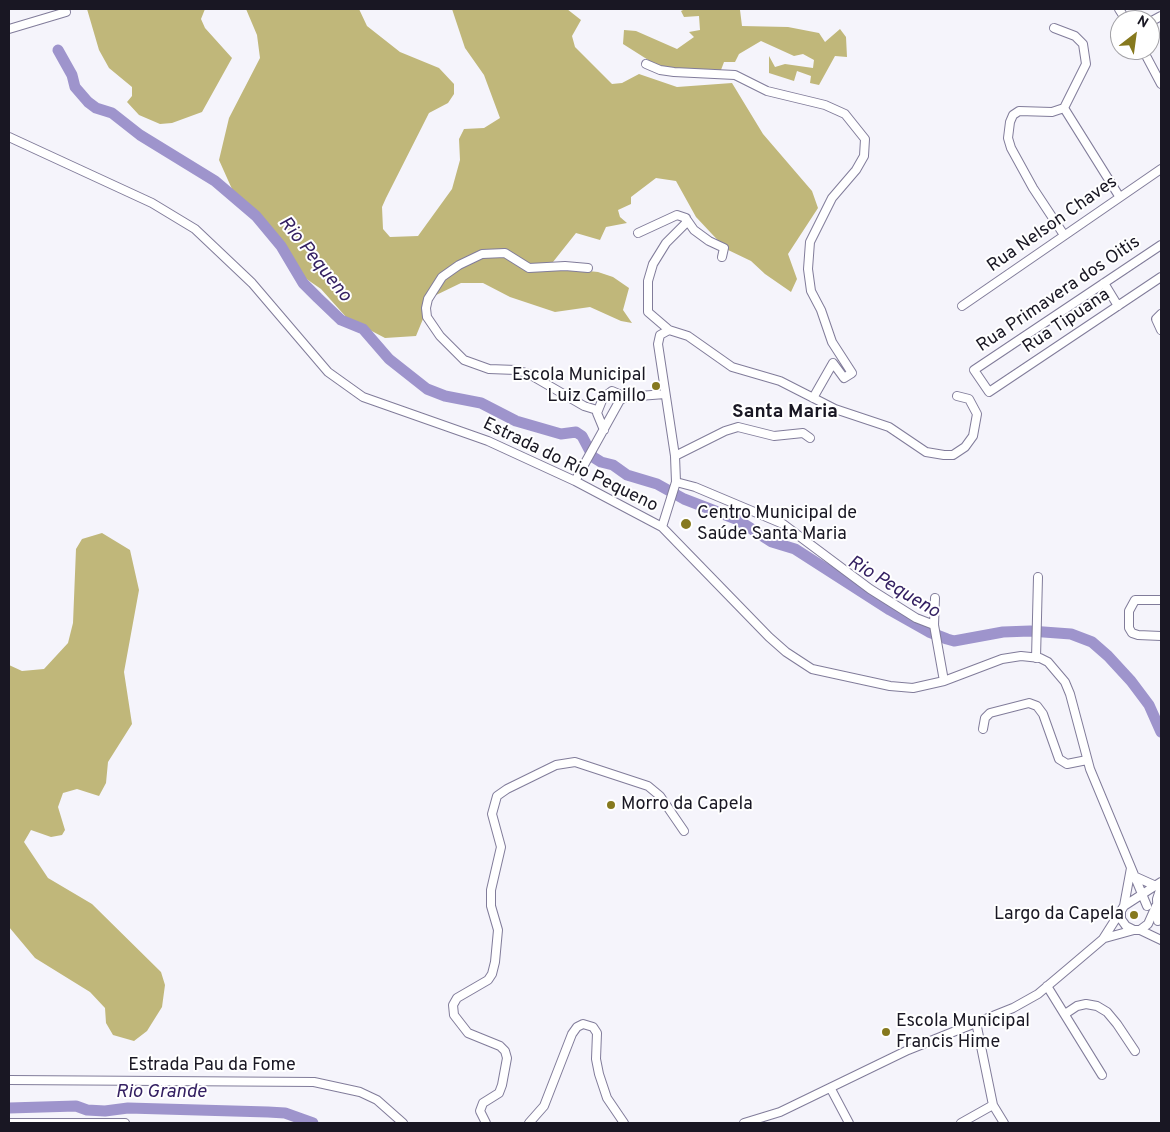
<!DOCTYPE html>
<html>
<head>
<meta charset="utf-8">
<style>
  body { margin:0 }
  #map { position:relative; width:1170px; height:1132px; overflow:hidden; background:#f5f4fb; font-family:Overpass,sans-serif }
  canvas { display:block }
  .frame { position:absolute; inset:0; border:10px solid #191723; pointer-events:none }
  .north { position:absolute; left:1110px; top:10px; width:50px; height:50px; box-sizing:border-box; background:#fff; border:1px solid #a3a2a7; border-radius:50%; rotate:30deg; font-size:14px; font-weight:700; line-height:20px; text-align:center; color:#191723 }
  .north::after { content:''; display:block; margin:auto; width:18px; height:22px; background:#86791e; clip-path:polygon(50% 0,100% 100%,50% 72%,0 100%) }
</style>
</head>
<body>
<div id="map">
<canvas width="1170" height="1132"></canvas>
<div class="frame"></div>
<div class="north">N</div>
</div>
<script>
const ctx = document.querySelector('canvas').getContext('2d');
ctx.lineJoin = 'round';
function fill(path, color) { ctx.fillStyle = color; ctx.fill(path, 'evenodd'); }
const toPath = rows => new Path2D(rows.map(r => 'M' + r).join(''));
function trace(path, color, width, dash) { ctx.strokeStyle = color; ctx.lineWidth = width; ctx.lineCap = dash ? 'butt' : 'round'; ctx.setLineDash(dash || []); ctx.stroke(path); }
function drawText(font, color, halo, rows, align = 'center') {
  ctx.font = font + ' Overpass,sans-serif'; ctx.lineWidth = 4; ctx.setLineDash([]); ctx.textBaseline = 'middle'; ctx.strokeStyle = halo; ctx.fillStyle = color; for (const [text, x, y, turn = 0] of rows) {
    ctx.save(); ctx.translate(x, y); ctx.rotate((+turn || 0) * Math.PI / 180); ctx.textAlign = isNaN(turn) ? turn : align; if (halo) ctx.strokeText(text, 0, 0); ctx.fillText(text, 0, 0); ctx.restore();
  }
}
fill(toPath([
  [87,9,205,9,201,19,205,28,232,58,202,112,172,123,160,124,139,115,127,102,132,96,132,87,109,68,99,50],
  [246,9,359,9,367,26,400,52,439,68,454,84,454,94,448,103,429,113,386,198,382,207,383,229,390,237,418,236,452,189,460,160,459,139,464,129,484,128,500,118,484,75,465,48,452,9,567,9,581,20,572,36,575,47,612,84,622,83,639,74,677,87,732,83,763,134,812,191,818,208,788,254,797,279,791,292,765,274,751,261,726,249,696,217,676,181,656,178,631,197,631,204,618,210,620,217,627,223,606,227,600,240,576,233,549,267,598,272,613,277,629,288,623,310,632,323,621,321,590,307,555,312,510,297,483,283,461,283,432,297,416,336,385,338,347,318,321,289,292,269,266,227,236,198,219,160,229,118,260,58,257,35],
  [685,9,770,9,740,10,742,26,788,27,819,33,825,42,840,29,846,37,847,57,835,56,819,85,810,83,811,76,797,71,794,81,769,73,769,56,775,67,785,64,813,68,814,60,803,54,794,56,761,41,739,54,735,62,724,62,721,70,664,70,623,44,624,30,636,31,677,49,694,37,689,32,700,30,699,16,684,17,681,11],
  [102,533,130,550,139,590,124,672,132,724,108,762,106,783,99,796,77,789,63,793,58,807,65,830,62,835,51,837,31,830,24,842,48,878,92,904,161,972,165,985,162,1007,147,1031,134,1041,113,1035,106,1023,105,1008,90,992,35,958,9,927,9,665,22,671,44,669,68,643,73,623,76,549,82,539]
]), '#c0b77a');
trace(toPath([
  [58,50,72,75,75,87,88,102,96,108,112,113,140,135,215,181,256,216,281,246,303,283,318,298,341,320,363,329,389,359,427,389,445,396,481,403,516,421,561,434,576,432,582,436,593,457,601,462,613,465,627,475,657,484,684,499,736,519,772,542,795,549,890,610,929,632,947,639,954,641,1003,632,1030,631,1071,634,1092,642,1108,656,1131,681,1149,705,1161,732],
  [9,1108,76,1106,87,1110,105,1111,128,1108,268,1112,285,1113,313,1123]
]), '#9e94cc', 11);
const minor = toPath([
  [1119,9,1126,20],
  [1150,22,1161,16],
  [1054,28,1075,36,1083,44,1086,64,1064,108,1119,196],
  [9,29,66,12],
  [1143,50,1161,84],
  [646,64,660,70,674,72,735,75,767,91,825,105,845,114,865,139,864,156,856,170,832,198,810,242,808,269,811,291,821,310,832,342,852,373,844,378,833,363,813,398],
  [1064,108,1052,112,1019,111,1013,115,1010,122,1008,138,1011,148,1033,188,1064,235],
  [9,137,152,203,195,229,252,283,328,372,363,397,488,441,575,481,662,527,769,637,786,652,812,669,890,686,913,688,944,681,1002,659,1021,656,1040,658,1048,662,1065,682,1070,694,1090,769,1147,906],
  [687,220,694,230,709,241,724,248,722,257],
  [638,233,677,215,686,218,686,223,666,243,653,264,648,281,648,312,669,330,688,336,732,367,780,381,835,409,889,427,926,452,944,455,953,455,965,447,973,436,977,414,969,399,957,396],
  [1161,245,974,370,989,392,1161,277],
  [588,268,565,266,529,268,505,253,482,254,459,265,442,277,428,299,426,308,427,317,440,336,464,360,489,369,516,370,529,374,584,406,597,410],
  [1104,283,1118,306],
  [962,306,1161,169],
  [1161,314,1156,319,1161,330],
  [604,430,597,413,603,398,612,391,626,397],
  [675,456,725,431,738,427,774,436,803,433,810,438],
  [575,481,620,400,626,397,665,394],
  [676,482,695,487,783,524,870,589,916,618,934,625],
  [662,527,676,482,675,456,658,344,660,335,669,330],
  [935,598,934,625,944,681],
  [1161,600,1135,600,1129,611,1129,628,1132,633,1138,635,1161,636],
  [1036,658,1038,577],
  [983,729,985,718,990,713,1029,703,1037,706,1043,714,1059,759,1067,764,1087,760],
  [1136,877,1156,886],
  [1124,906,1131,868],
  [1121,912,1121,919,1126,926,1134,930,1140,930,1148,924,1156,906],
  [1158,921,1157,899,1161,887],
  [1140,930,1161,940],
  [1105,938,1134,930],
  [1047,986,1102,1075],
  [1065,1014,1077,1006,1086,1004,1097,1006,1107,1012,1117,1024,1135,1051],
  [976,1022,993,1105,1004,1123],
  [9,1080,314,1082,360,1092,377,1100,403,1123],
  [831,1089,849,1123],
  [9,1123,125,1123],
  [486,1123,480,1111,483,1103,499,1093,502,1085,507,1058,505,1051,500,1046,468,1033,454,1015,453,1005,457,998,488,980,492,974,495,962,498,930,491,906,491,890,501,847,492,814,497,796,507,789,556,765,575,762,648,786,660,796,684,831],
  [529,1123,544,1106,572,1034,577,1027,583,1024,593,1027,597,1033,596,1059,599,1074,607,1098,624,1123],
  [744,1123,780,1112,908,1050,1013,1008,1038,994,1070,967,1103,939,1124,906,1161,882],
  [961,1123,993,1105]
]);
trace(minor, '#817c9a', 10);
trace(minor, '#fff', 8);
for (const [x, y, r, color] of [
  [656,386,5,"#86791e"],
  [686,524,6,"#86791e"],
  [611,805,5,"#86791e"],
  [1134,915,5,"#86791e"],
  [886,1032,5,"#86791e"]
]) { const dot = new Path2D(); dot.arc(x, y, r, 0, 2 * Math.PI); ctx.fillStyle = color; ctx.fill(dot); trace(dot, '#fff', 2); }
drawText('18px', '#191723', '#fff', [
  ["Rua Nelson Chaves",1053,225,-35],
  ["Rua Primavera dos Oitis",1059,295,-34],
  ["Rua Tipuana",1067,322,-34],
  ["Estrada do Rio Pequeno",570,466,26],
  ["Estrada Pau da Fome",212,1066]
]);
drawText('18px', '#191723', '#fff', [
  ["Escola Municipal",646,376,"right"],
  ["Luiz Camillo",646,397,"right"],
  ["Centro Municipal de",697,514],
  ["Saúde Santa Maria",697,535],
  ["Morro da Capela",621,805],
  ["Largo da Capela",1124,915,"right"],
  ["Escola Municipal",896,1022],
  ["Francis Hime",896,1043]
], 'left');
drawText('italic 19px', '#342062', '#fff', [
  ["Rio Pequeno",314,260,51],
  ["Rio Pequeno",893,588,31],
  ["Rio Grande",161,1093]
]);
drawText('bold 19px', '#191723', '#fff', [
  ["Santa Maria",785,413]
]);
</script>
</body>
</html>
